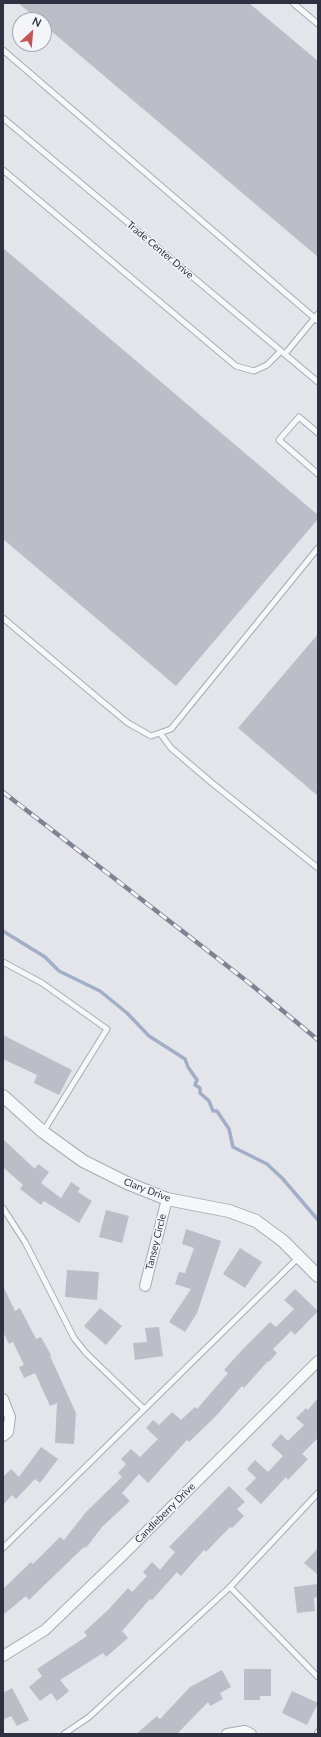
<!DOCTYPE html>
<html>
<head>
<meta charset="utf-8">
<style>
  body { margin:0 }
  #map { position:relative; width:321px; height:1737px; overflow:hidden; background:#e4e5ea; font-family:Lato,sans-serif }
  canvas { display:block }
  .frame { position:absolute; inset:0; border:4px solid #2d3141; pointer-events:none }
  .north { position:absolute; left:12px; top:12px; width:40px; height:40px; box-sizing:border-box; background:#f3f5f8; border:1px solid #a4a7af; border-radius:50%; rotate:26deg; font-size:11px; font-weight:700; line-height:16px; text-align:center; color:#2d3141 }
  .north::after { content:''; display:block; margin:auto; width:14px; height:18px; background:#c45655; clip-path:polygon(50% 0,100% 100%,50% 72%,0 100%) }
</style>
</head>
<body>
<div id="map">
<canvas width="321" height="1737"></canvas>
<div class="frame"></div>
<div class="north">N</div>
</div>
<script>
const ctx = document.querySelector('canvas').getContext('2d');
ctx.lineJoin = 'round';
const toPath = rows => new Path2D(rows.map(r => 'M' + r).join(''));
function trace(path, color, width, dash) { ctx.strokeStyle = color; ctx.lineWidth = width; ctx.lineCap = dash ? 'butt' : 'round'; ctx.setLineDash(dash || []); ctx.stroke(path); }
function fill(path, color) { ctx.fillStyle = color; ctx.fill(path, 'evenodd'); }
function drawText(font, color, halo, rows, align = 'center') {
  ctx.font = font + ' Lato,sans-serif'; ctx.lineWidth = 3; ctx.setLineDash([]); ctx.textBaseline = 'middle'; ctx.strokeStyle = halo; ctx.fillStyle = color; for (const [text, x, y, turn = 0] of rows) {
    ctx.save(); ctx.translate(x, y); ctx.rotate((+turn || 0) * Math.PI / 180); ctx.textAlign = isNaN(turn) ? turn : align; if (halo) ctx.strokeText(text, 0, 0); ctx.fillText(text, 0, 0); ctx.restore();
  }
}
trace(toPath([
  [3,931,45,957,59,971,100,991,127,1013,149,1036,185,1059,188,1067,197,1080,195,1085,200,1088,200,1093,209,1101,213,1111,217,1111,229,1129,233,1147,267,1164,282,1178,318,1220]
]), '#a2aec7', 3.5);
fill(toPath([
  [18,3,249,3,318,61,318,257,44,25,44,20,39,20],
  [3,248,318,515,318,519,176,686,3,539],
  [318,634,318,796,238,728],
  [3,1035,72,1070,59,1095,34,1083,37,1075,3,1059],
  [3,1139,35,1169,38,1164,49,1172,41,1183,61,1198,71,1182,80,1188,78,1192,92,1201,79,1223,44,1201,41,1205,20,1189,23,1185,3,1167],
  [106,1210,129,1216,122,1243,99,1237],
  [186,1229,221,1241,197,1313,185,1332,169,1322,191,1289,175,1284,179,1272,185,1273,194,1248,182,1244],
  [240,1248,262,1262,245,1288,223,1274],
  [67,1270,99,1272,97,1300,65,1297],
  [3,1286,15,1311,20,1308,36,1339,41,1337,51,1355,50,1356,76,1413,74,1444,55,1443,57,1403,50,1406,35,1373,24,1378,19,1367,24,1365,13,1342,9,1344,3,1332],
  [295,1289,318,1311,295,1335,291,1331,273,1349,277,1353,269,1362,268,1361,244,1388,242,1386,215,1417,189,1442,187,1440,148,1483,139,1474,122,1493,130,1501,102,1527,86,1548,84,1547,29,1600,26,1596,3,1615,3,1589,31,1562,33,1564,60,1537,64,1540,86,1512,122,1477,118,1473,126,1464,121,1459,131,1449,140,1457,158,1439,146,1428,153,1420,159,1425,172,1412,181,1420,195,1407,197,1409,228,1373,224,1370,243,1349,270,1322,276,1327,294,1309,284,1300],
  [100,1308,122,1326,106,1345,84,1326],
  [159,1327,163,1356,135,1360,133,1343,147,1342,145,1328],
  [318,1398,318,1438,302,1454,308,1459,288,1480,286,1477,261,1504,245,1489,256,1478,247,1469,255,1460,268,1472,283,1456,271,1445,281,1434,288,1441,304,1425,296,1418,306,1408,308,1410],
  [41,1447,58,1459,40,1483,35,1479,16,1499,12,1495,3,1505,3,1477,11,1469,19,1477],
  [229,1486,245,1502,237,1509,244,1516,232,1528,230,1527,206,1552,204,1550,181,1576,177,1572,152,1600,150,1599,122,1631,128,1638,106,1657,103,1653,60,1680,69,1691,57,1701,51,1693,40,1701,29,1687,42,1676,37,1669,87,1636,84,1632,108,1610,128,1588,132,1592,147,1576,143,1572,152,1562,160,1570,175,1552,169,1547],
  [318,1548,318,1575,304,1563],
  [318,1584,318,1597,314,1598,315,1611,297,1613,294,1587],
  [244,1669,271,1669,271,1696,260,1696,260,1700,244,1700],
  [222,1670,231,1687,220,1693,223,1699,210,1706,208,1702,177,1734,136,1734,157,1716,160,1719,190,1687],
  [12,1688,29,1720,17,1726,11,1716,3,1720,3,1693],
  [292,1691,318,1703,307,1725,282,1713]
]), '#bbbec7');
const service = toPath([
  [293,3,318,24],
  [3,50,318,321],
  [3,118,318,382],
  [3,170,236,366,254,371,267,365,281,351],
  [285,354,318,314],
  [318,433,299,417,279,440,318,474],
  [3,618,99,699,128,723,151,736,171,729,318,548],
  [160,733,171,748,212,783,318,868],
  [3,962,42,983,107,1029,43,1132],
  [3,1208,25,1242,74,1338,86,1353,144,1409],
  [3,1548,299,1257],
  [230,1587,318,1677],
  [64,1734,89,1717,230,1587,318,1493],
  [317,1734,318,1732]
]);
const minor = toPath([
  [145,1286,167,1199],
  [3,1399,10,1417,8,1432,3,1436],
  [3,1656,45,1630,122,1556,318,1361],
  [227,1734,245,1731,251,1734]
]);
const tertiary = toPath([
  [3,1096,43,1132,83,1161,127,1183,167,1199,229,1211,256,1221,283,1241,318,1276]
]);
trace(service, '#a9abb4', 7);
trace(minor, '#a9abb4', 12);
trace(tertiary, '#a9abb4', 14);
trace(service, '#f6f7f9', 5);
trace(minor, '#f6f7f9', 10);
trace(tertiary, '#f6f7f9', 12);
const rail = toPath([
  [3,792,248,982,318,1040]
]);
trace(rail, '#7e8393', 4.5);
trace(rail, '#f3f5f8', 3, [9]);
drawText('10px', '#2d3141', '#f3f5f8', [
  ["Trade Center Drive",160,250,40],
  ["Clary Drive",147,1190,21],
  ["Tansey Circle",156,1242,-76],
  ["Candleberry Drive",165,1513,-45]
]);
</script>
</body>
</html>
